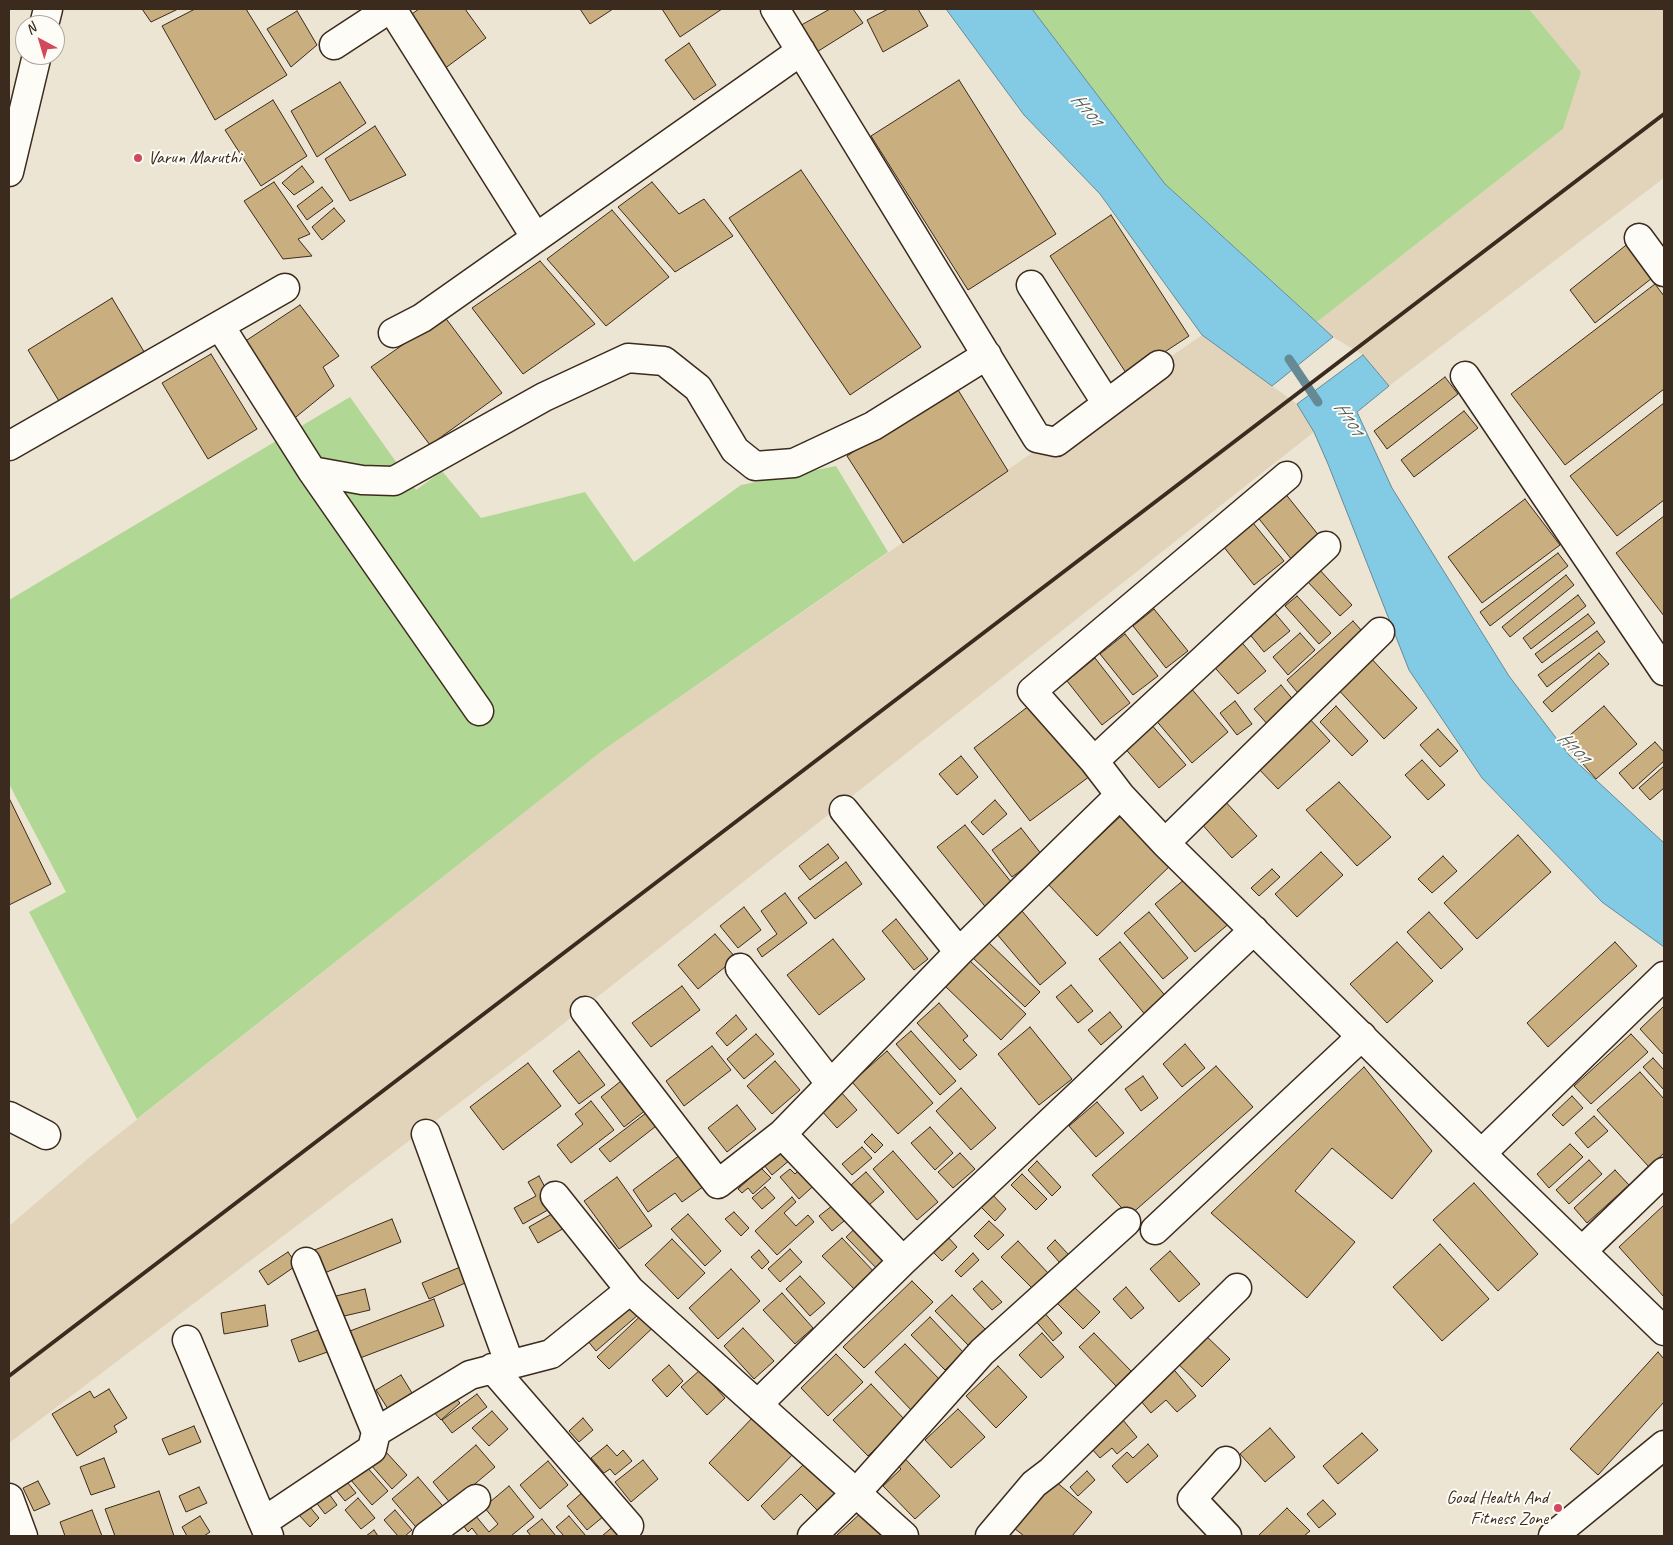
<!DOCTYPE html>
<html>
<head>
<meta charset="utf-8">
<style>
  body { margin:0 }
  #map { position:relative; width:1673px; height:1545px; overflow:hidden; background:#ede5d3; font-family:Caveat,sans-serif }
  canvas { display:block }
  .frame { position:absolute; inset:0; border:10px solid #3b2a1e; pointer-events:none }
  .north { position:absolute; left:15px; top:15px; width:50px; height:50px; box-sizing:border-box; background:#fdfcf7; border:1px solid #afa8a0; border-radius:50%; rotate:321deg; font-size:14px; font-weight:700; line-height:20px; text-align:center; color:#3b2a1e }
  .north::after { content:''; display:block; margin:auto; width:18px; height:22px; background:#d1495b; clip-path:polygon(50% 0,100% 100%,50% 72%,0 100%) }
</style>
</head>
<body>
<div id="map">
<canvas width="1673" height="1545"></canvas>
<div class="frame"></div>
<div class="north">N</div>
</div>
<script>
const ctx = document.querySelector('canvas').getContext('2d');
ctx.lineJoin = 'round';
function fill(path, color) { ctx.fillStyle = color; ctx.fill(path, 'evenodd'); }
const toPath = rows => new Path2D(rows.map(r => 'M' + r).join(''));
function trace(path, color, width, dash) { ctx.strokeStyle = color; ctx.lineWidth = width; ctx.lineCap = dash ? 'butt' : 'round'; ctx.setLineDash(dash || []); ctx.stroke(path); }
function drawText(font, color, halo, rows, align = 'center') {
  ctx.font = font + ' Caveat,sans-serif'; ctx.lineWidth = 4; ctx.setLineDash([]); ctx.textBaseline = 'middle'; ctx.strokeStyle = halo; ctx.fillStyle = color; for (const [text, x, y, turn = 0] of rows) {
    ctx.save(); ctx.translate(x, y); ctx.rotate((+turn || 0) * Math.PI / 180); ctx.textAlign = isNaN(turn) ? turn : align; if (halo) ctx.strokeText(text, 0, 0); ctx.fillText(text, 0, 0); ctx.restore();
  }
}
fill(toPath([
  [1529,9,1664,9,1664,178,1389,386,1363,355,1333,337,1317,322,1563,129,1580,72],
  [1202,335,1297,404,1314,432,544,1039,9,1443,9,1226,91,1156,602,751]
]), '#e2d4ba');
fill(toPath([
  [1032,9,1529,9,1581,72,1563,129,1317,322,1165,184],
  [350,397,416,490,442,471,481,518,585,492,634,562,741,485,836,466,888,552,602,751,137,1119,29,912,66,892,9,784,9,600]
]), '#b0d894');
const water = toPath([
  [946,9,1032,9,1165,184,1333,337,1272,386,1202,335,1100,194,1024,115,946,9],
  [1363,355,1389,386,1357,412,1392,488,1509,676,1569,755,1664,843,1664,947,1602,902,1482,778,1409,670,1328,464,1314,432,1297,404,1363,355]
]);
fill(water, '#83cae4');
trace(water, '#668a95', 1);
trace(toPath([
  [1289,359,1318,402]
]), '#668a95', 9);
const building = toPath([
  [142,9,178,9,151,22,142,9],
  [195,9,246,9,287,75,215,120,162,26,195,9],
  [419,9,465,9,486,38,444,69,406,18,419,9],
  [580,9,613,9,590,24,580,9],
  [662,9,722,9,680,37,662,9],
  [830,9,853,9,863,23,812,55,796,28,830,9],
  [888,9,918,9,928,26,883,52,867,20,888,9],
  [297,11,317,45,291,67,267,29,297,11],
  [689,43,716,85,694,100,665,60,689,43],
  [959,80,1056,234,968,290,871,136,959,80],
  [340,82,366,123,317,157,291,111,340,82],
  [273,100,307,156,261,186,225,130,273,100],
  [375,126,406,175,350,201,325,159,375,126],
  [302,166,314,182,294,195,282,183,302,166],
  [801,170,921,347,850,395,729,218,801,170],
  [274,182,310,234,298,239,312,256,283,259,244,201,274,182],
  [652,182,679,214,704,199,733,236,675,272,618,207,652,182],
  [322,187,333,201,307,220,297,206,322,187],
  [334,208,345,221,322,240,312,227,334,208],
  [612,210,669,277,606,326,547,259,612,210],
  [1111,215,1189,336,1128,376,1050,256,1111,215],
  [1635,238,1661,271,1595,323,1570,290,1635,238],
  [540,261,595,324,523,374,472,308,540,261],
  [1655,284,1664,296,1664,389,1565,465,1511,394,1655,284],
  [112,298,146,355,62,406,28,350,112,298],
  [300,305,339,356,323,367,334,386,291,421,241,344,300,305],
  [444,316,502,393,430,445,371,367,444,316],
  [211,354,257,429,208,459,162,383,211,354],
  [1445,377,1458,394,1387,449,1374,431,1445,377],
  [955,385,1008,471,903,543,847,456,955,385],
  [1664,403,1664,500,1617,536,1570,476,1664,403],
  [1464,411,1478,428,1414,477,1401,460,1464,411],
  [1284,492,1320,537,1292,560,1256,515,1284,492],
  [1525,499,1560,545,1482,603,1448,557,1525,499],
  [1664,516,1664,616,1616,553,1664,516],
  [1249,518,1284,561,1254,585,1219,541,1249,518],
  [1558,553,1568,566,1490,626,1480,612,1558,553],
  [1318,568,1352,605,1340,616,1306,580,1318,568],
  [1566,575,1574,585,1510,637,1502,627,1566,575],
  [1578,595,1586,606,1531,649,1523,638,1578,595],
  [1297,596,1331,633,1319,644,1285,606,1297,596],
  [1154,609,1188,651,1166,668,1133,626,1154,609],
  [1273,611,1290,631,1264,652,1248,632,1273,611],
  [1588,614,1595,623,1542,663,1535,654,1588,614],
  [1353,621,1369,639,1303,699,1287,680,1353,621],
  [1597,631,1605,642,1547,687,1538,675,1597,631],
  [1300,633,1315,650,1288,675,1273,657,1300,633],
  [1125,634,1158,676,1133,695,1100,654,1125,634],
  [1238,638,1266,671,1238,694,1210,662,1238,638],
  [1599,653,1609,664,1552,712,1543,702,1599,653],
  [1369,656,1417,708,1384,739,1335,686,1369,656],
  [1095,658,1130,703,1102,725,1067,681,1095,658],
  [1281,685,1295,702,1269,726,1254,709,1281,685],
  [1190,687,1228,732,1192,763,1154,718,1190,687],
  [1235,701,1252,724,1237,735,1220,713,1235,701],
  [1034,702,1090,776,1030,821,974,748,1034,702],
  [1336,706,1368,741,1352,756,1320,722,1336,706],
  [1604,706,1637,744,1596,779,1563,741,1604,706],
  [1308,717,1330,741,1278,789,1255,765,1308,717],
  [1150,723,1186,765,1159,788,1123,746,1150,723],
  [1438,729,1458,751,1440,767,1420,745,1438,729],
  [1655,742,1664,752,1664,761,1633,789,1619,773,1655,742],
  [961,756,978,777,957,795,939,774,961,756],
  [1422,760,1445,785,1428,800,1405,775,1422,760],
  [1664,766,1664,788,1650,800,1639,788,1664,766],
  [1339,782,1391,837,1357,866,1306,810,1339,782],
  [9,798,51,884,9,905,9,798],
  [1223,799,1257,836,1232,858,1199,821,1223,799],
  [995,800,1007,814,983,835,971,822,995,800],
  [1124,813,1172,864,1097,936,1048,884,1124,813],
  [965,825,1016,888,988,910,937,847,965,825],
  [1021,828,1042,855,1012,877,992,850,1021,828],
  [1518,835,1551,872,1477,939,1444,903,1518,835],
  [828,844,839,858,810,880,799,866,828,844],
  [1321,852,1343,875,1297,917,1275,894,1321,852],
  [1443,856,1457,871,1432,893,1418,879,1443,856],
  [846,862,862,884,815,919,798,898,846,862],
  [1272,869,1280,877,1259,896,1251,888,1272,869],
  [1191,874,1231,922,1195,952,1155,904,1191,874],
  [785,893,807,923,762,957,757,949,777,934,761,911,785,893],
  [744,907,761,930,738,948,720,926,744,907],
  [1022,911,1066,963,1040,985,996,933,1022,911],
  [1149,912,1188,958,1163,979,1124,933,1149,912],
  [1429,912,1463,949,1441,969,1407,932,1429,912],
  [896,919,928,959,914,970,882,931,896,919],
  [715,934,736,958,698,989,678,965,715,934],
  [833,939,865,979,819,1015,787,975,833,939],
  [987,941,1040,992,1025,1007,972,957,987,941],
  [1120,942,1168,999,1147,1017,1099,959,1120,942],
  [1397,942,1433,981,1387,1023,1350,984,1397,942],
  [1615,942,1637,966,1548,1047,1527,1023,1615,942],
  [970,961,1026,1014,1001,1040,945,986,970,961],
  [1071,985,1093,1011,1078,1023,1056,997,1071,985],
  [682,986,700,1010,651,1047,632,1023,682,986],
  [939,1003,968,1036,963,1040,977,1055,960,1070,917,1023,939,1003],
  [1664,1006,1664,1055,1640,1029,1664,1006],
  [1110,1012,1122,1027,1101,1045,1088,1030,1110,1012],
  [736,1015,747,1029,727,1046,716,1033,736,1015],
  [1030,1027,1072,1079,1039,1105,998,1054,1030,1027],
  [911,1031,956,1081,940,1095,896,1044,911,1031],
  [756,1034,774,1054,744,1079,727,1059,756,1034],
  [1631,1034,1648,1052,1591,1104,1574,1086,1631,1034],
  [1185,1044,1205,1068,1182,1087,1163,1064,1185,1044],
  [712,1046,731,1070,684,1106,666,1081,712,1046],
  [579,1051,605,1085,579,1104,553,1071,579,1051],
  [887,1051,933,1103,898,1134,852,1082,887,1051],
  [1653,1058,1664,1070,1664,1090,1643,1067,1653,1058],
  [775,1061,800,1090,772,1114,747,1086,775,1061],
  [528,1063,561,1106,503,1150,470,1107,528,1063],
  [1216,1066,1253,1107,1129,1216,1092,1175,1216,1066],
  [1364,1067,1432,1151,1392,1199,1332,1148,1295,1191,1355,1242,1307,1298,1211,1213,1364,1067],
  [1640,1072,1664,1099,1664,1153,1649,1167,1597,1110,1640,1072],
  [631,1073,655,1103,624,1127,601,1097,631,1073],
  [1143,1076,1158,1098,1141,1111,1125,1089,1143,1076],
  [961,1088,996,1128,971,1150,936,1111,961,1088],
  [841,1092,857,1110,837,1128,821,1110,841,1092],
  [1572,1096,1583,1108,1563,1126,1552,1115,1572,1096],
  [591,1101,614,1130,571,1163,557,1145,583,1124,575,1114,591,1101],
  [1097,1102,1124,1133,1096,1157,1069,1126,1097,1102],
  [737,1105,756,1129,727,1152,708,1128,737,1105],
  [650,1110,660,1123,610,1162,599,1149,650,1110],
  [1594,1116,1608,1131,1588,1148,1575,1133,1594,1116],
  [930,1127,953,1153,935,1170,911,1143,930,1127],
  [872,1134,883,1145,875,1153,864,1142,872,1134],
  [784,1139,797,1154,772,1175,760,1160,784,1139],
  [1570,1144,1583,1157,1549,1188,1537,1174,1570,1144],
  [862,1147,872,1158,852,1175,842,1164,862,1147],
  [688,1149,711,1181,682,1202,675,1193,648,1212,633,1190,688,1149],
  [893,1151,938,1202,917,1220,873,1169,893,1151],
  [960,1153,975,1169,953,1188,938,1172,960,1153],
  [1589,1160,1602,1174,1569,1204,1556,1190,1589,1160],
  [1037,1161,1061,1187,1052,1196,1028,1170,1037,1161],
  [805,1164,820,1180,799,1199,780,1177,790,1169,795,1174,805,1164],
  [761,1168,771,1178,753,1194,748,1188,742,1193,738,1189,761,1168],
  [1615,1170,1629,1185,1587,1223,1574,1208,1615,1170],
  [866,1172,884,1192,869,1205,851,1185,866,1172],
  [1022,1174,1047,1199,1036,1210,1011,1185,1022,1174],
  [539,1176,555,1206,523,1224,514,1208,536,1196,528,1182,539,1176],
  [617,1177,652,1226,619,1249,584,1201,617,1177],
  [1474,1183,1538,1254,1498,1291,1433,1220,1474,1183],
  [765,1187,775,1198,762,1209,752,1198,765,1187],
  [991,1193,1006,1209,995,1221,979,1205,991,1193],
  [792,1197,796,1202,784,1213,796,1226,808,1215,814,1222,777,1255,755,1231,792,1197],
  [837,1202,850,1216,832,1231,819,1216,837,1202],
  [1664,1205,1664,1297,1619,1247,1664,1205],
  [557,1211,566,1227,538,1243,529,1227,557,1211],
  [734,1212,749,1228,741,1236,725,1219,734,1212],
  [688,1214,721,1251,705,1266,671,1229,688,1214],
  [392,1219,401,1242,317,1276,307,1253,392,1219],
  [989,1221,1004,1235,988,1250,974,1236,989,1221],
  [862,1222,901,1262,885,1277,846,1237,862,1222],
  [946,1235,957,1247,942,1261,931,1250,946,1235],
  [842,1238,876,1274,857,1292,822,1256,842,1238],
  [672,1239,705,1273,678,1299,645,1265,672,1239],
  [1055,1240,1069,1255,1060,1263,1047,1248,1055,1240],
  [1018,1241,1049,1274,1033,1289,1001,1257,1018,1241],
  [1440,1244,1489,1299,1442,1341,1393,1287,1440,1244],
  [790,1249,802,1262,780,1282,768,1269,790,1249],
  [759,1250,769,1262,762,1269,751,1257,759,1250],
  [1170,1251,1200,1284,1179,1302,1150,1269,1170,1251],
  [288,1252,297,1265,268,1285,259,1271,288,1252],
  [973,1253,979,1260,961,1277,955,1271,973,1253],
  [465,1265,472,1280,429,1299,422,1283,465,1265],
  [731,1269,760,1301,718,1339,689,1308,731,1269],
  [800,1276,825,1303,810,1316,786,1289,800,1276],
  [912,1281,933,1302,864,1368,843,1347,912,1281],
  [982,1281,1002,1302,992,1310,973,1289,982,1281],
  [1073,1286,1100,1312,1083,1329,1057,1303,1073,1286],
  [1126,1287,1144,1308,1131,1319,1113,1299,1126,1287],
  [365,1289,370,1310,340,1317,336,1296,365,1289],
  [782,1293,813,1328,795,1344,763,1310,782,1293],
  [952,1295,985,1329,968,1345,935,1311,952,1295],
  [434,1299,444,1326,360,1358,350,1331,434,1299],
  [629,1304,638,1315,596,1351,587,1340,629,1304],
  [265,1305,268,1326,224,1334,221,1313,265,1305],
  [649,1308,660,1321,609,1369,597,1357,649,1308],
  [1042,1310,1062,1333,1053,1341,1033,1318,1042,1310],
  [930,1317,963,1352,945,1370,911,1335,930,1317],
  [329,1326,336,1349,299,1362,291,1340,329,1326],
  [743,1328,774,1361,754,1379,724,1346,743,1328],
  [1202,1332,1230,1359,1202,1387,1175,1361,1202,1332],
  [1042,1333,1064,1357,1041,1378,1019,1355,1042,1333],
  [1094,1333,1131,1371,1116,1386,1079,1347,1094,1333],
  [905,1344,943,1383,913,1412,875,1372,905,1344],
  [1658,1352,1664,1359,1664,1402,1598,1475,1570,1449,1658,1352],
  [836,1354,863,1382,828,1416,801,1388,836,1354],
  [669,1365,683,1381,667,1397,652,1380,669,1365],
  [1170,1365,1196,1396,1177,1412,1166,1400,1151,1413,1135,1394,1170,1365],
  [998,1366,1027,1397,996,1428,966,1396,998,1366],
  [700,1370,725,1398,707,1415,681,1387,700,1370],
  [401,1375,412,1393,388,1409,376,1390,401,1375],
  [871,1384,905,1420,868,1456,833,1420,871,1384],
  [109,1389,127,1418,114,1426,117,1432,77,1456,52,1414,90,1391,94,1398,109,1389],
  [449,1391,460,1403,441,1420,430,1408,449,1391],
  [477,1394,487,1407,452,1433,442,1420,477,1394],
  [958,1409,985,1437,951,1468,925,1440,958,1409],
  [492,1411,508,1429,489,1446,472,1428,492,1411],
  [756,1414,795,1452,748,1501,709,1463,756,1414],
  [583,1418,593,1430,579,1442,569,1431,583,1418],
  [1123,1420,1137,1437,1117,1454,1112,1448,1100,1458,1091,1448,1123,1420],
  [194,1426,201,1442,169,1455,162,1439,194,1426],
  [1270,1428,1295,1457,1265,1482,1240,1454,1270,1428],
  [1362,1433,1378,1450,1338,1484,1323,1466,1362,1433],
  [1148,1444,1158,1456,1127,1483,1112,1466,1127,1452,1133,1458,1148,1444],
  [476,1445,495,1467,451,1504,433,1482,476,1445],
  [607,1445,617,1456,623,1450,632,1461,615,1475,610,1469,604,1473,591,1458,607,1445],
  [896,1449,940,1496,915,1519,883,1486,901,1469,889,1456,896,1449],
  [386,1452,407,1475,392,1489,371,1465,386,1452],
  [104,1458,115,1487,91,1495,80,1467,104,1458],
  [643,1460,658,1479,631,1502,615,1482,643,1460],
  [548,1461,568,1485,540,1509,520,1485,548,1461],
  [806,1462,836,1494,818,1511,801,1494,774,1520,761,1506,806,1462],
  [365,1465,388,1491,372,1505,350,1479,365,1465],
  [1087,1471,1095,1480,1078,1496,1070,1487,1087,1471],
  [343,1477,356,1493,345,1501,332,1485,343,1477],
  [418,1477,447,1511,421,1533,392,1499,418,1477],
  [38,1481,50,1504,34,1511,23,1488,38,1481],
  [1055,1481,1092,1512,1072,1536,1024,1536,1014,1528,1055,1481],
  [509,1486,534,1517,511,1536,478,1536,472,1528,468,1532,463,1525,475,1515,489,1532,498,1524,484,1507,509,1486],
  [199,1487,207,1503,186,1512,179,1496,199,1487],
  [324,1487,337,1505,325,1514,312,1497,324,1487],
  [159,1491,174,1536,115,1536,105,1509,159,1491],
  [584,1491,604,1516,587,1530,567,1506,584,1491],
  [358,1498,375,1518,361,1529,345,1510,358,1498],
  [1323,1500,1336,1514,1319,1528,1307,1514,1323,1500],
  [309,1506,319,1518,310,1527,299,1515,309,1506],
  [1287,1508,1310,1531,1304,1536,1258,1536,1287,1508],
  [92,1510,102,1536,65,1536,60,1522,92,1510],
  [395,1510,412,1530,405,1536,398,1536,384,1520,395,1510],
  [864,1510,890,1536,836,1536,864,1510],
  [200,1516,210,1532,204,1536,187,1536,182,1527,200,1516],
  [569,1516,586,1536,564,1536,556,1527,569,1516],
  [542,1519,556,1536,531,1536,527,1531,542,1519],
  [616,1524,627,1536,602,1536,616,1524],
  [374,1530,378,1536,366,1536,374,1530]
]);
fill(building, '#c9ae7f');
trace(building, '#3b2a1e', 1);
const minor = toPath([
  [392,9,536,238],
  [775,9,1037,438,1056,442,1159,365],
  [44,25,48,9],
  [334,45,389,9],
  [9,172,37,55],
  [1639,238,1664,272],
  [1031,285,1107,404],
  [220,326,312,471,479,711],
  [393,333,422,318,801,51],
  [1465,376,1664,671],
  [9,446,285,288],
  [312,471,362,480,394,481,544,397,628,358,664,361,698,388,735,450,755,466,794,463,873,426,987,355],
  [1094,761,1326,546],
  [1120,795,1094,761,1032,691,1287,476],
  [844,810,959,952],
  [1165,843,1380,632],
  [740,968,830,1083],
  [585,1011,718,1184,782,1134,959,952,1120,795,1165,843,1428,1102,1664,1331],
  [9,1116,46,1135],
  [426,1134,510,1365],
  [1482,1153,1664,976],
  [555,1196,630,1290,904,1536],
  [1155,1230,1362,1036],
  [1582,1251,1664,1172],
  [903,1261,1254,930],
  [306,1262,376,1432],
  [187,1340,263,1522],
  [492,1368,629,1526],
  [758,1404,903,1261,782,1134],
  [1226,1461,1192,1499,1227,1536],
  [9,1498,23,1536],
  [269,1536,263,1522,372,1449,376,1432,470,1375,551,1354,630,1290],
  [427,1536,476,1499],
  [812,1536,856,1493,982,1352,1126,1222],
  [990,1536,1034,1484,1051,1471,1237,1288],
  [1553,1536,1664,1445]
]);
trace(minor, '#3b2a1e', 31);
trace(minor, '#fdfcf7', 28);
trace(toPath([
  [9,1376,1664,114]
]), '#3b2a1e', 4);
for (const [x, y, r, color] of [
  [138,158,5,"#d1495b"],
  [1558,1508,5,"#d1495b"]
]) { const dot = new Path2D(); dot.arc(x, y, r, 0, 2 * Math.PI); ctx.fillStyle = color; ctx.fill(dot); trace(dot, '#fdfcf7', 2); }
drawText('18px', '#3b2a1e', '#fdfcf7', [
  ["Varun Maruthi",148,158],
  ["Good Health And",1548,1498,"right"],
  ["Fitness Zone",1548,1519,"right"]
], 'left');
drawText('italic 19px', '#515a59', '#fdfcf7', [
  ["H101",1086,110,50],
  ["H101",1348,419,57],
  ["H101",1573,748,45]
]);
</script>
</body>
</html>
